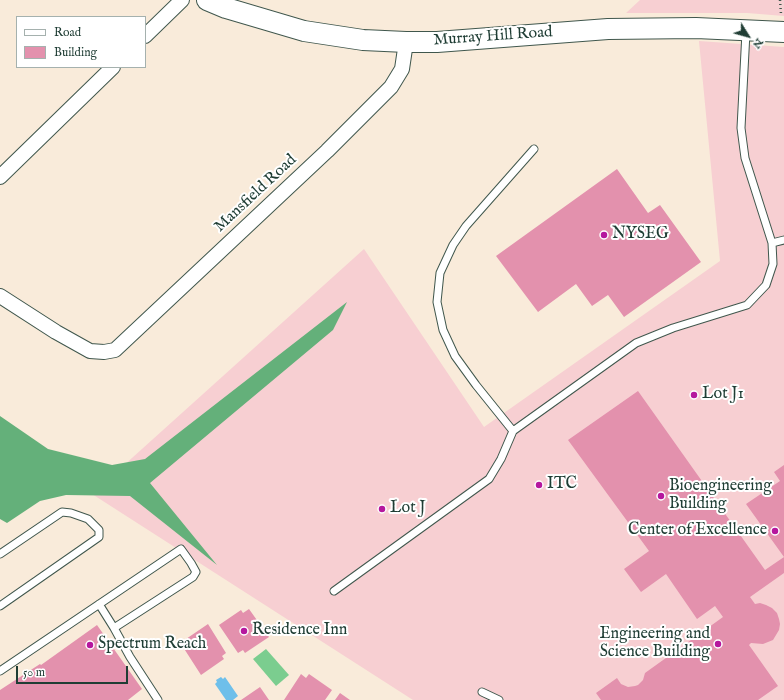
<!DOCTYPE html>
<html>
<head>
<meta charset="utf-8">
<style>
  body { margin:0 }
  #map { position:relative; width:784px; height:700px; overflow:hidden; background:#f9ebda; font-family:"IM FELL English",serif }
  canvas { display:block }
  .legend { position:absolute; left:16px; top:16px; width:130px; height:52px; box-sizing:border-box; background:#fff; border:1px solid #a5b1ae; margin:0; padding:5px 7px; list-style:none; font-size:12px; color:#1f3d34 }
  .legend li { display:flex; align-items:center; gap:8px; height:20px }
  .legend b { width:20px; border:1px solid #a5b1ae }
  .north { position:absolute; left:728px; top:16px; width:40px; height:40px; -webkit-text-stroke:3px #fff; paint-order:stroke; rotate:127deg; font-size:11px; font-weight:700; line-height:16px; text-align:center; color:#1f3d34 }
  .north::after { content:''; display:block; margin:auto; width:14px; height:18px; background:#1f3d34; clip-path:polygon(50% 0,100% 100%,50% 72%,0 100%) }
  .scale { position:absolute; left:16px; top:666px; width:112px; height:18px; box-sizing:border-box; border:2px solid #1f3d34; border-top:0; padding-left:5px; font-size:12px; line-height:14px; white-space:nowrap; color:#1f3d34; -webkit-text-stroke:3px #fff; paint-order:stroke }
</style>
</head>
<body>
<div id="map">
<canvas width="784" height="700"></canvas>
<ul class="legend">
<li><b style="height:5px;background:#fff"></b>Road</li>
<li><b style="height:11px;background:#e391ad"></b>Building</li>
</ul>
<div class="north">N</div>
<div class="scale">50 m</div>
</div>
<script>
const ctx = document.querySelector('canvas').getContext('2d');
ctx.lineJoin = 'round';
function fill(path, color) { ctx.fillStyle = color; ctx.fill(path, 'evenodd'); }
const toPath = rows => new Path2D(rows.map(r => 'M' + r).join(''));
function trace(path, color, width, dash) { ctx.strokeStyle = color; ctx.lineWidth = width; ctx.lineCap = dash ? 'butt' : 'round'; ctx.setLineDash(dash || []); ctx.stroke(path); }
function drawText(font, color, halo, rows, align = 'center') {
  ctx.font = font + ' "IM FELL English",serif'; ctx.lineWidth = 4; ctx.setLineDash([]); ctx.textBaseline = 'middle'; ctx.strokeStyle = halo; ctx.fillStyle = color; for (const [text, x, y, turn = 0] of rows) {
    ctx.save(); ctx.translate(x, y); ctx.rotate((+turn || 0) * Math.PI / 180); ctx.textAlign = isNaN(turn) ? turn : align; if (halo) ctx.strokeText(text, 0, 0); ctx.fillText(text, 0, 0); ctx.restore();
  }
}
fill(toPath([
  [640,0,784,0,784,16,747,13,626,13],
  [699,41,784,47,784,700,413,700,92,494,364,249,484,427,720,261]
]), '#f7cfd2');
fill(toPath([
  [266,649,289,675,276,686,253,659]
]), '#7bcd8f');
fill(toPath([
  [347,302,333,330,150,483,217,565,130,496,66,495,40,501,7,523,0,519,0,416,48,449,112,465,145,459]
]), '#64b07a');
fill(toPath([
  [221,677,223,679,225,677,238,696,233,700,226,700,215,684,217,682,216,680]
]), '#6ebfea');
fill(toPath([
  [617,169,648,213,660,205,701,262,624,317,608,295,592,306,576,284,538,312,496,256],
  [638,391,765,570,784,557,746,504,780,481,774,472,784,465,784,573,750,597,755,604,760,603,766,605,772,608,777,613,779,619,780,624,779,630,773,640,763,644,751,643,749,645,778,686,758,700,601,700,596,693,617,678,621,684,628,687,635,686,638,685,643,680,645,673,723,617,715,606,697,619,666,574,641,592,624,569,649,551,568,440],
  [249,609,269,637,245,653,243,650,238,653,219,625,241,610,243,613],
  [208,624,226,653,222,656,224,659,201,675,183,647,188,643,186,639],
  [97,625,142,689,128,700,0,700,0,690,40,664,41,665],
  [301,674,306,678,309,674,332,690,325,700,284,700],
  [260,687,269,700,241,700],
  [340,693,350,700,335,700]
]), '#e391ad');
const lane = toPath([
  [772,243,784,240],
  [513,431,476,385,455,356,443,330,437,302,440,273,453,245,466,226,534,149],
  [0,554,62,512,71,513,88,519,99,530,99,537,0,606],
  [334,591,489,479,501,459,513,431,636,343,673,328,747,305,766,285,773,264,772,243,745,158,741,128,746,32],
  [99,604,114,628,130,657,158,700],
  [0,671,181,549,191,563,196,572,193,577,114,628],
  [482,692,499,700]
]);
const street = toPath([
  [145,36,182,0],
  [0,177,113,67],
  [0,296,56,332,90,351,104,352,115,350,327,151,391,87,402,69,406,42]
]);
const secondary = toPath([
  [207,0,226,8,304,31,363,40,406,42,437,42,608,29,696,28,784,32]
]);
trace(lane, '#40574d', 9);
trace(street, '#40574d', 16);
trace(secondary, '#40574d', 22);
trace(toPath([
  [780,0,781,14]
]), '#40574d', 2.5, [1, 3]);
trace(lane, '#fff', 7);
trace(street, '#fff', 14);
trace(secondary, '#fff', 20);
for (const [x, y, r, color] of [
  [604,235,4,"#b5179e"],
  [694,395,4,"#b5179e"],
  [539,485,4,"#b5179e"],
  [661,496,4,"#b5179e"],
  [382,509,4,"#b5179e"],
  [775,531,4,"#b5179e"],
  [244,631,4,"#b5179e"],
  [718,644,4,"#b5179e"],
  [90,645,4,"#b5179e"]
]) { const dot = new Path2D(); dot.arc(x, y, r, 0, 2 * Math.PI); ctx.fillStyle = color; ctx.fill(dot); trace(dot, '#fff', 1.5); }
drawText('16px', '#1f3d34', '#fff', [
  ["Murray Hill Road",493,37,-4],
  ["Mansfield Road",256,194,-43]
]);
drawText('16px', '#1f3d34', '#fff', [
  ["NYSEG",612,235],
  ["Lot J1",702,395],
  ["ITC",547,485],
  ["Bioengineering",669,487],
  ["Building",669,505],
  ["Lot J",390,509],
  ["Center of Excellence",767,531,"right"],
  ["Residence Inn",252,631],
  ["Engineering and",710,635,"right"],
  ["Science Building",710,653,"right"],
  ["Spectrum Reach",98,645]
], 'left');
</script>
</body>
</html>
